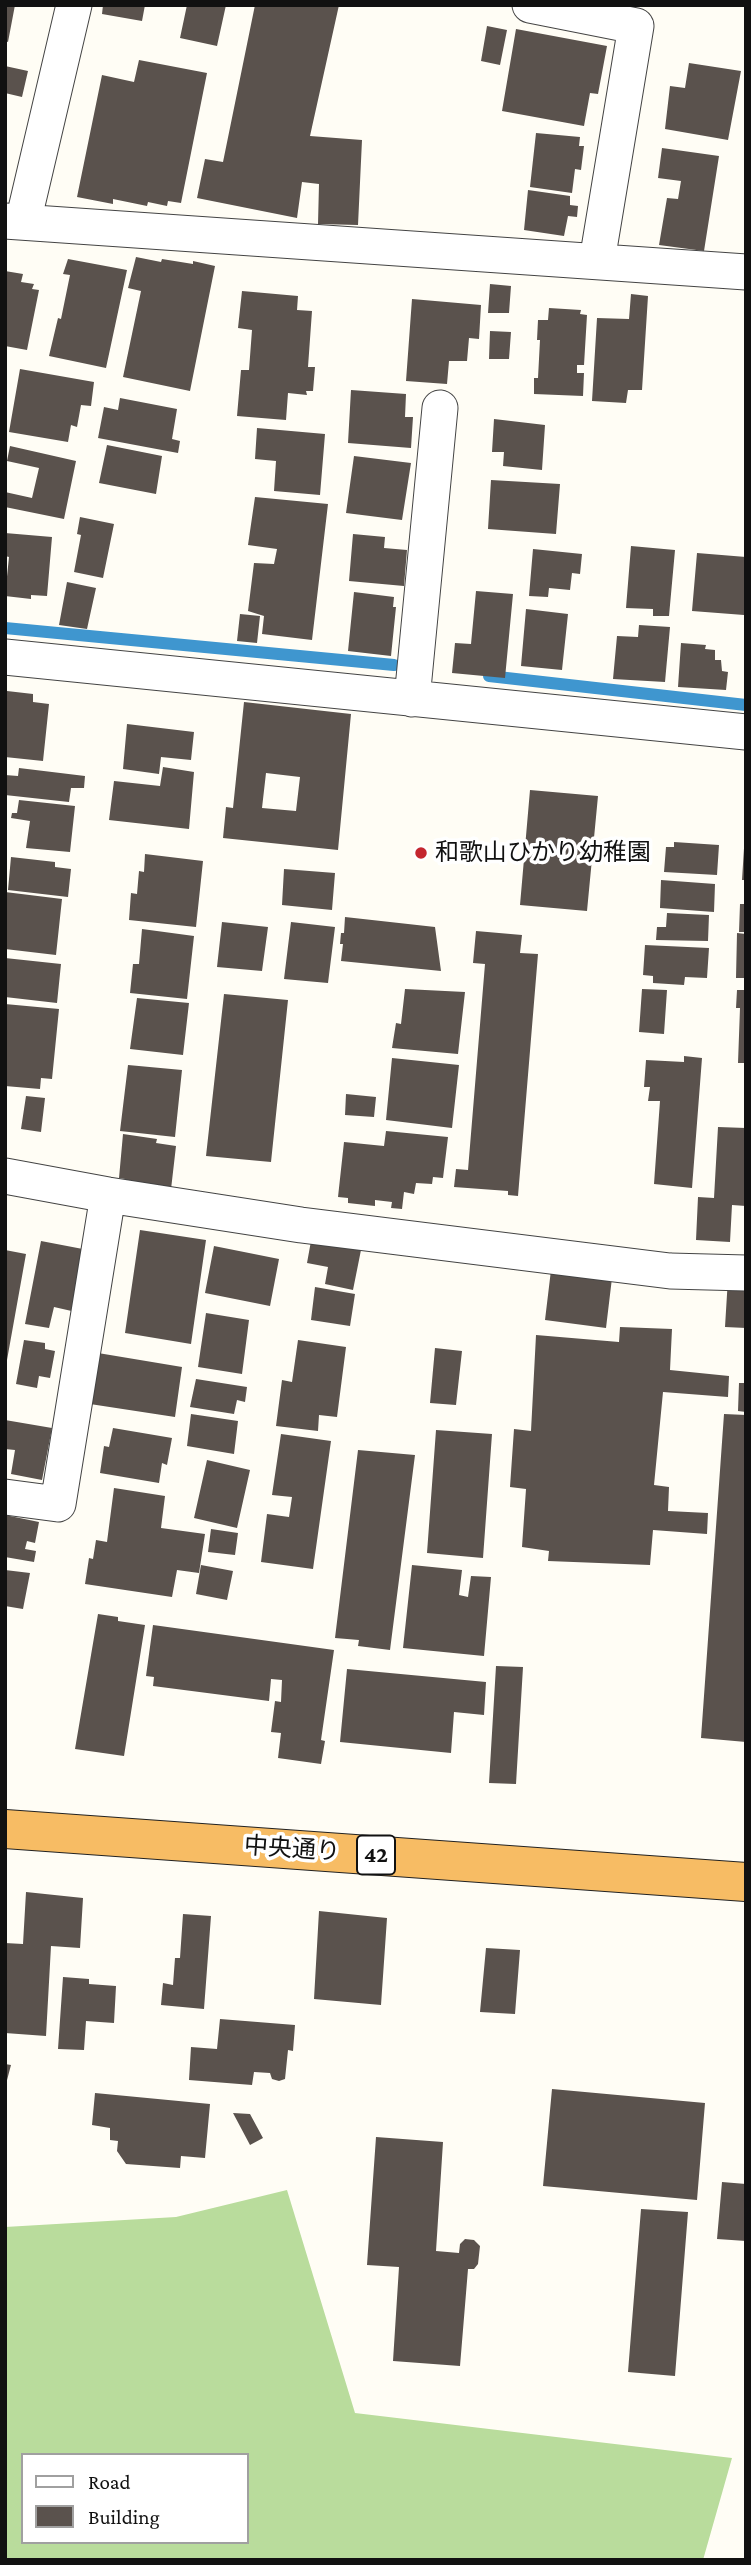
<!DOCTYPE html>
<html>
<head>
<meta charset="utf-8">
<style>
  body { margin:0 }
  #map { position:relative; width:751px; height:2565px; overflow:hidden; background:#fffdf5; font-family:"Crimson Pro",serif }
  canvas { display:block }
  .frame { position:absolute; inset:0; border:7px solid #111; pointer-events:none }
  .legend { position:absolute; left:21px; top:2453px; width:228px; height:91px; box-sizing:border-box; background:#fff; border:2px solid #a0a0a0; margin:0; padding:9px 12px; list-style:none; font-size:21px; color:#111 }
  .legend li { display:flex; align-items:center; gap:14px; height:35px }
  .legend b { width:35px; border:2px solid #a0a0a0 }
</style>
</head>
<body>
<div id="map">
<canvas width="751" height="2565"></canvas>
<div class="frame"></div>
<ul class="legend">
<li><b style="height:9px;background:#fff"></b>Road</li>
<li><b style="height:19px;background:#5a524d"></b>Building</li>
</ul>
</div>
<script>
const ctx = document.querySelector('canvas').getContext('2d');
ctx.lineJoin = 'round';
function fill(path, color) { ctx.fillStyle = color; ctx.fill(path, 'evenodd'); }
const toPath = rows => new Path2D(rows.map(r => 'M' + r).join(''));
function trace(path, color, width, dash) { ctx.strokeStyle = color; ctx.lineWidth = width; ctx.lineCap = dash ? 'butt' : 'round'; ctx.setLineDash(dash || []); ctx.stroke(path); }
function drawText(font, color, halo, rows, align = 'center') {
  ctx.font = font + ' "Crimson Pro","Noto Sans JP",serif'; ctx.lineWidth = 7; ctx.setLineDash([]); ctx.textBaseline = 'middle'; ctx.strokeStyle = halo; ctx.fillStyle = color; for (const [text, x, y, turn = 0] of rows) {
    ctx.save(); ctx.translate(x, y); ctx.rotate((+turn || 0) * Math.PI / 180); ctx.textAlign = isNaN(turn) ? turn : align; if (halo) ctx.strokeText(text, 0, 0); ctx.fillText(text, 0, 0); ctx.restore();
  }
}
fill(toPath([
  [287,2190,355,2413,732,2458,703,2560,5,2560,5,2227,176,2217],
  [23,2455,247,2455,247,2542,23,2542]
]), '#b9dc9c');
trace(toPath([
  [5,628,394,665],
  [489,676,746,705]
]), '#3f96cf', 12);
fill(toPath([
  [5,5,15,5,8,42,5,41],
  [103,5,145,5,142,21,102,14],
  [187,5,226,5,217,46,180,38],
  [255,5,339,5,310,136,362,140,358,225,318,224,319,184,302,182,297,218,197,198,205,159,223,162],
  [487,26,507,30,500,65,481,61],
  [516,29,607,46,598,94,590,93,584,126,502,111],
  [139,60,207,73,181,203,168,201,167,206,148,202,147,206,113,199,113,204,77,197,102,75,134,82],
  [689,63,741,71,728,140,665,129,670,86,685,88],
  [5,66,28,71,22,97,5,93],
  [536,133,580,137,579,146,584,146,581,170,575,169,572,193,530,187],
  [662,148,719,156,704,251,659,245,667,198,678,199,681,181,658,178],
  [528,190,570,196,570,205,578,206,577,217,568,216,564,236,524,230],
  [136,257,161,262,162,259,193,264,193,261,215,266,190,391,123,377,141,291,128,288],
  [68,259,127,270,106,368,49,356,58,318,61,319,70,275,63,274],
  [5,271,23,274,21,282,34,284,32,289,39,290,27,350,5,346],
  [490,284,511,286,509,313,488,313],
  [242,291,298,296,297,310,312,311,308,367,315,367,313,391,306,391,307,395,288,393,286,420,237,416,241,370,249,370,252,330,238,328],
  [631,294,648,296,642,390,628,390,626,403,592,401,597,318,629,319],
  [412,299,481,305,479,339,469,338,467,361,449,361,447,384,406,381],
  [549,308,581,310,580,314,587,315,584,365,577,365,577,373,584,373,583,396,534,394,534,378,538,378,540,340,537,340,538,320,548,320],
  [490,331,511,332,509,359,489,359],
  [20,369,94,382,91,406,81,405,77,427,71,425,68,442,9,432],
  [351,390,406,394,405,417,413,417,411,448,348,443],
  [120,398,177,409,172,439,180,441,178,453,98,438,104,407,118,410],
  [494,419,545,425,542,470,503,466,504,452,492,452],
  [257,428,325,434,320,495,274,491,276,461,255,459],
  [107,445,162,456,156,494,99,483],
  [10,446,76,461,64,519,5,507,5,492,32,498,39,468,7,461],
  [354,456,411,463,402,520,346,513],
  [491,480,560,484,556,534,488,529],
  [255,497,328,504,312,640,262,634,264,616,248,611,254,563,274,564,277,549,248,545],
  [80,517,114,524,103,578,74,572,81,535,77,534],
  [5,533,52,537,47,596,31,595,31,599,5,596,9,557,5,556],
  [353,534,385,537,384,548,407,550,404,586,349,581],
  [631,546,675,550,669,616,653,616,653,609,626,608],
  [533,549,582,554,580,574,572,573,570,590,549,588,548,597,529,596],
  [697,553,746,557,744,615,692,611],
  [67,582,96,588,87,629,59,625],
  [476,591,513,594,505,678,452,673,455,643,471,644],
  [354,592,394,597,393,607,396,607,391,656,348,651],
  [526,609,568,614,562,670,521,666],
  [240,614,260,616,257,643,237,641],
  [639,625,670,627,665,682,613,679,617,636,638,637],
  [681,643,706,645,705,649,715,650,715,660,721,660,722,671,728,672,726,690,678,687],
  [7,691,33,694,33,702,49,704,43,761,5,757],
  [244,702,351,714,338,850,223,838,226,807,233,808],
  [266,773,300,777,296,811,262,808],
  [127,724,194,732,191,760,161,757,159,774,123,769],
  [163,767,194,772,189,829,109,820,114,781,160,786],
  [19,768,85,776,84,788,71,788,69,802,5,795,5,775,18,776],
  [530,790,598,796,587,911,520,905],
  [19,800,75,806,70,852,26,848,30,821,11,818,12,813,17,813],
  [674,842,719,845,717,875,664,872,666,847,674,847],
  [744,848,746,848,746,880,742,880],
  [145,854,203,861,196,927,129,920,131,893,137,894,139,871,144,872],
  [11,857,55,862,55,867,71,869,68,897,8,890],
  [284,869,335,873,332,910,282,905],
  [661,880,715,884,714,912,660,908],
  [5,892,62,899,56,955,5,949],
  [740,904,746,904,746,932,739,932],
  [667,913,709,915,708,941,656,940,657,927,666,927],
  [345,917,435,927,441,971,341,961,343,944,340,944,341,933,344,933],
  [222,922,268,927,262,971,217,967],
  [291,922,335,927,328,983,284,979],
  [142,929,194,936,187,999,130,993,133,964,139,964],
  [476,931,522,935,520,953,538,954,518,1196,508,1195,508,1191,454,1187,456,1169,468,1170,485,964,473,963],
  [737,933,746,934,746,978,736,978],
  [645,945,709,948,707,978,685,977,684,985,653,983,653,976,643,975],
  [5,958,61,964,57,1003,5,997],
  [405,989,465,992,458,1054,392,1048,396,1023,401,1024],
  [642,989,667,990,664,1034,639,1032],
  [737,990,746,990,746,1063,738,1063,740,1008,736,1008],
  [224,994,288,1000,271,1162,206,1156],
  [137,998,189,1003,183,1055,130,1049],
  [5,1004,59,1009,52,1079,41,1078,40,1089,5,1086],
  [684,1056,702,1058,692,1188,654,1184,660,1101,648,1101,650,1087,644,1087,646,1060,684,1062],
  [392,1058,459,1065,452,1128,386,1120],
  [128,1065,182,1070,175,1137,120,1131],
  [346,1094,376,1097,374,1117,345,1115],
  [26,1096,45,1098,41,1132,21,1129],
  [718,1127,746,1128,746,1206,732,1205,730,1242,696,1240,698,1197,714,1198],
  [386,1131,448,1137,443,1178,433,1177,432,1184,416,1183,414,1194,404,1192,402,1209,391,1208,392,1202,375,1200,375,1206,348,1203,348,1198,338,1197,344,1142,384,1146],
  [123,1134,157,1139,156,1143,176,1146,170,1198,123,1190,125,1179,119,1178],
  [140,1230,206,1240,191,1344,125,1333],
  [313,1230,363,1240,353,1290,325,1284,328,1267,307,1263],
  [41,1241,88,1250,76,1312,54,1307,49,1328,25,1324],
  [214,1246,279,1259,270,1306,205,1293],
  [5,1250,26,1254,7,1360,5,1360],
  [551,1270,612,1278,606,1328,545,1320],
  [728,1278,746,1279,746,1328,725,1327],
  [315,1287,355,1294,350,1326,311,1320],
  [206,1313,249,1320,242,1374,198,1367],
  [620,1327,672,1329,670,1370,729,1376,728,1397,663,1392,654,1485,669,1487,668,1511,708,1513,707,1534,653,1530,650,1565,548,1561,549,1551,522,1547,526,1489,510,1487,514,1429,531,1431,536,1335,619,1342],
  [24,1340,45,1343,45,1349,55,1351,50,1378,39,1376,37,1388,16,1384],
  [298,1340,346,1347,337,1417,319,1415,318,1431,276,1426,282,1380,292,1382],
  [435,1348,462,1351,456,1405,430,1403],
  [98,1353,182,1367,175,1417,90,1404],
  [196,1379,247,1387,245,1402,237,1400,234,1414,190,1407],
  [739,1383,746,1383,746,1412,738,1411],
  [191,1414,238,1421,234,1454,187,1446],
  [724,1414,746,1415,746,1742,701,1738],
  [5,1420,52,1428,42,1480,11,1474,15,1450,5,1449],
  [113,1428,172,1438,167,1465,162,1463,159,1483,100,1473,104,1446,109,1447],
  [436,1430,492,1434,483,1558,427,1553],
  [281,1434,331,1441,313,1569,261,1562,267,1514,289,1517,292,1497,272,1495],
  [358,1450,415,1455,390,1650,358,1646,359,1640,335,1638],
  [207,1460,250,1470,237,1528,194,1518],
  [114,1488,165,1496,161,1528,205,1534,199,1573,177,1570,172,1597,85,1584,89,1558,93,1559,96,1540,107,1542],
  [5,1515,39,1522,35,1543,27,1541,25,1549,36,1551,34,1562,5,1557],
  [211,1529,238,1533,235,1555,208,1552],
  [201,1565,233,1571,227,1600,196,1594],
  [412,1565,462,1570,459,1595,468,1597,471,1576,491,1577,484,1656,403,1648],
  [5,1570,30,1573,23,1609,5,1606],
  [98,1614,118,1617,118,1621,145,1625,124,1756,75,1749],
  [153,1625,334,1650,321,1740,325,1741,321,1764,278,1758,281,1733,271,1732,275,1701,281,1702,282,1680,271,1679,269,1701,153,1686,154,1677,146,1676],
  [496,1666,523,1667,516,1784,489,1783],
  [347,1669,486,1682,484,1715,454,1712,451,1753,340,1742],
  [26,1892,83,1898,80,1948,51,1946,46,2036,5,2033,5,1943,23,1944],
  [319,1911,387,1918,381,2005,314,1999],
  [183,1914,211,1916,204,2009,161,2005,163,1983,173,1985,175,1958,180,1958],
  [486,1948,520,1950,515,2014,480,2012],
  [63,1977,89,1979,89,1984,116,1986,114,2023,86,2021,84,2050,58,2049],
  [220,2019,295,2025,293,2051,288,2050,285,2079,279,2081,272,2079,270,2073,254,2072,252,2085,189,2080,191,2047,217,2049],
  [5,2064,11,2065,6,2084,5,2084],
  [552,2089,705,2103,697,2200,543,2186],
  [95,2093,210,2104,205,2158,181,2156,180,2168,126,2164,117,2151,118,2141,110,2140,110,2128,92,2125],
  [233,2113,250,2114,263,2138,250,2145],
  [376,2137,443,2142,436,2251,459,2253,460,2244,465,2239,474,2240,480,2246,478,2264,474,2269,468,2269,460,2366,393,2361,399,2267,367,2265],
  [722,2182,746,2184,746,2241,717,2239],
  [641,2209,688,2212,675,2376,628,2372]
]), '#5a524d');
const minor = toPath([
  [530,5,636,26,597,261],
  [5,221,746,272],
  [23,222,74,5],
  [5,657,746,732],
  [412,699,440,408],
  [5,1176,108,1195,301,1225,670,1271,746,1273],
  [5,1497,58,1504,108,1195]
]);
const trunk = toPath([
  [5,1829,746,1882]
]);
trace(minor, '#444', 37);
trace(trunk, '#222', 40);
trace(minor, '#fff', 35);
trace(trunk, '#f7bc64', 38);
for (const [x, y, r, color] of [
  [421,853,7,"#c4262e"]
]) { const dot = new Path2D(); dot.arc(x, y, r, 0, 2 * Math.PI); ctx.fillStyle = color; ctx.fill(dot); trace(dot, '#fff', 2.5); }
for (const [x, y, w] of [
  [376,1855,38]
]) { const box = new Path2D(); box.roundRect(x - w / 2, y - 19.5, w, 39, 5); ctx.fillStyle = '#fff'; ctx.fill(box); trace(box, '#111', 2); }
drawText('bold 23px', '#111', null, [
  ["42",376,1855]
]);
drawText('24px', '#111', '#fff', [
  ["和歌山ひかり幼稚園",435,853]
], 'left');
drawText('24px', '#111', '#fff', [
  ["中央通り",292,1849,4]
]);
</script>
</body>
</html>
